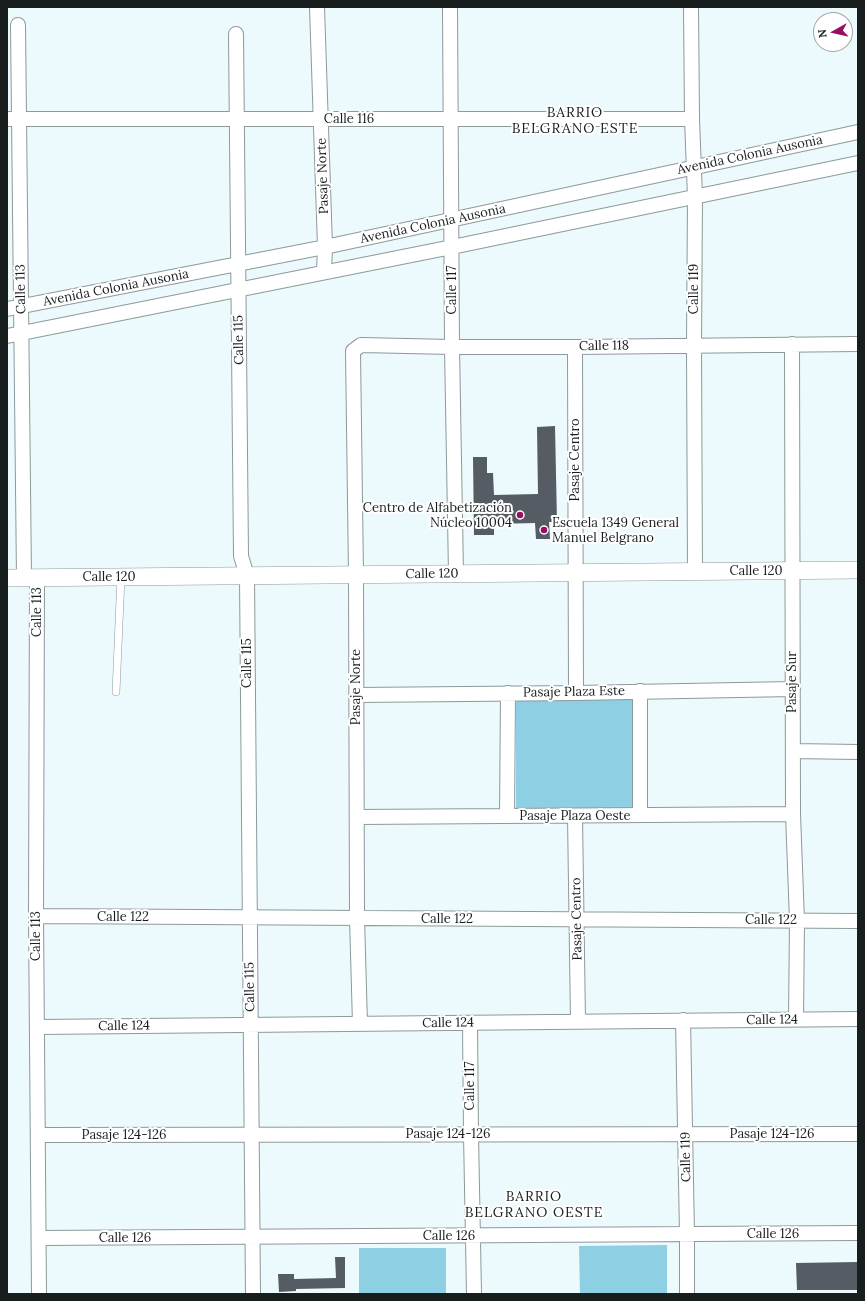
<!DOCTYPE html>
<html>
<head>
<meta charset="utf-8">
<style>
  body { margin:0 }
  #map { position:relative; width:865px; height:1301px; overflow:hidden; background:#ecf9fd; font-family:Lora,serif }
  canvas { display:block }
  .frame { position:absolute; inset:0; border:8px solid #181d1e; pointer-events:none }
  .north { position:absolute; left:813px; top:12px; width:40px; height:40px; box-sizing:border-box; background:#fff; border:1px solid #a3a5a5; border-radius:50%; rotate:262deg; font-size:11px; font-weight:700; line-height:16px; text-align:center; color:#181d1e }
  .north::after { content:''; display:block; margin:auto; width:14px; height:18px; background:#970e63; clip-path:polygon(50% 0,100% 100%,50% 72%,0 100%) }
</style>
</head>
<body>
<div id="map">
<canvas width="865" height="1301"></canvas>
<div class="frame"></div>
<div class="north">N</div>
</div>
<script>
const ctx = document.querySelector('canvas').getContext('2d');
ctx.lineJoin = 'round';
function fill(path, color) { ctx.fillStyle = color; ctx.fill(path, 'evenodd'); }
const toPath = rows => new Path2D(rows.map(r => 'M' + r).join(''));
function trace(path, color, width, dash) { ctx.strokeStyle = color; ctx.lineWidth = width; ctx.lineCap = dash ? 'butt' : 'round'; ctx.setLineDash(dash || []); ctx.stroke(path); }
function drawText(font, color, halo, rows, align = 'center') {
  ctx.font = font + ' Lora,serif'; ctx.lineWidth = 4; ctx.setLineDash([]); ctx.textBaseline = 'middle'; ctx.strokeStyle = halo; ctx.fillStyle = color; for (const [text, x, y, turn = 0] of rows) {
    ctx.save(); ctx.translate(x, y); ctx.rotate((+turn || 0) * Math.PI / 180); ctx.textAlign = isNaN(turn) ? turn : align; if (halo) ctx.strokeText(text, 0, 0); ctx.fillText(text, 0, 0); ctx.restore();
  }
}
fill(toPath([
  [516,699,633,699,634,809,516,809],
  [667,1245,667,1294,580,1294,579,1246],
  [359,1248,446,1248,446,1294,359,1294]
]), '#8dcfe3');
fill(toPath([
  [555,426,557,522,549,522,550,539,536,539,535,523,494,524,494,535,474,535,473,457,487,457,487,473,493,473,494,495,538,494,537,427],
  [335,1257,345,1257,345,1288,296,1289,296,1291,279,1292,278,1274,294,1274,294,1279,336,1278],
  [858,1262,858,1290,797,1290,796,1263]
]), '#555c63');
const service = toPath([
  [116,692,121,577]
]);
const minor = toPath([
  [317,7,325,247,324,272],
  [450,7,452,347,456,574],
  [691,7,692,119,695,197,694,345,695,572],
  [18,25,24,578],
  [236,34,241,556,247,576,253,1294],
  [7,119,692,119],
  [7,309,325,247,858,132],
  [7,336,452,247,858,163],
  [792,344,793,814,797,921,796,1019],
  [575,347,576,693],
  [37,577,36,916,39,1294],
  [640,691,640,815],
  [356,695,576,693,793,689],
  [793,751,858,752],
  [507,816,508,693],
  [575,816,578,1021],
  [357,817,793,814],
  [36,916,858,921],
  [683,1020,687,1235,687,1294],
  [470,1023,471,1134,474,1294],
  [360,1024,357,918,356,575,353,351,361,345,452,347,575,347,858,344],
  [37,1027,858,1019],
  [38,1135,858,1134],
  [39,1238,858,1233]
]);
const tertiary = toPath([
  [7,578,858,570]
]);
trace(service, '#8d999c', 8);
trace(minor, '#8d999c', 16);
trace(tertiary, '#8d999c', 18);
trace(service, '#fff', 7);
trace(minor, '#fff', 14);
trace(tertiary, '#fff', 17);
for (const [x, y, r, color] of [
  [520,515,4,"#970e63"],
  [544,530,4,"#970e63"]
]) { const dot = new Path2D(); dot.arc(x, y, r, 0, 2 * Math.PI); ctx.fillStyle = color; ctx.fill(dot); trace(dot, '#fff', 1.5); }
drawText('13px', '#181d1e', '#fff', [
  ["Calle 116",349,119],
  ["Avenida Colonia Ausonia",750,155,-12],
  ["Pasaje Norte",323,176,-92],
  ["Avenida Colonia Ausonia",433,224,-12],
  ["Avenida Colonia Ausonia",116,288,-11],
  ["Calle 113",21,289,-91],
  ["Calle 119",694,289,-90],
  ["Calle 117",452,290,-90],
  ["Calle 115",239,340,-91],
  ["Calle 118",604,346,-1],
  ["Pasaje Centro",575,460,-90],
  ["Calle 120",756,571],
  ["Calle 120",432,574,-1],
  ["Calle 120",109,577],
  ["Calle 113",37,612,-90],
  ["Calle 115",247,663,-90],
  ["Pasaje Sur",792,682,-90],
  ["Pasaje Norte",356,687,-90],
  ["Pasaje Plaza Este",574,692,-1],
  ["Pasaje Plaza Oeste",575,816],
  ["Calle 122",123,917],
  ["Calle 122",447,919],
  ["Pasaje Centro",577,919,-91],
  ["Calle 122",771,920],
  ["Calle 113",36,936,-90],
  ["Calle 115",250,987,-91],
  ["Calle 124",772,1020,-1],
  ["Calle 124",448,1023,-1],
  ["Calle 124",124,1026,-1],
  ["Calle 117",470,1086,-90],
  ["Pasaje 124-126",448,1134],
  ["Pasaje 124-126",772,1134],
  ["Pasaje 124-126",124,1135],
  ["Calle 119",686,1157,-91],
  ["Calle 126",773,1234],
  ["Calle 126",449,1236],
  ["Calle 126",125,1238]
]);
drawText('13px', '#181d1e', '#fff', [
  ["Centro de Alfabetización",512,508],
  ["Núcleo 10004",512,523],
  ["Escuela 1349 General",552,523,"left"],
  ["Manuel Belgrano",552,538,"left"]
], 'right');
ctx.letterSpacing = '1px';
drawText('14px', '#181d1e', '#fff', [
  ["BARRIO",575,113],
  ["BELGRANO ESTE",575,129],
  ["BARRIO",534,1197],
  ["BELGRANO OESTE",534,1213]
]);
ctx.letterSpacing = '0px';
</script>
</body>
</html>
